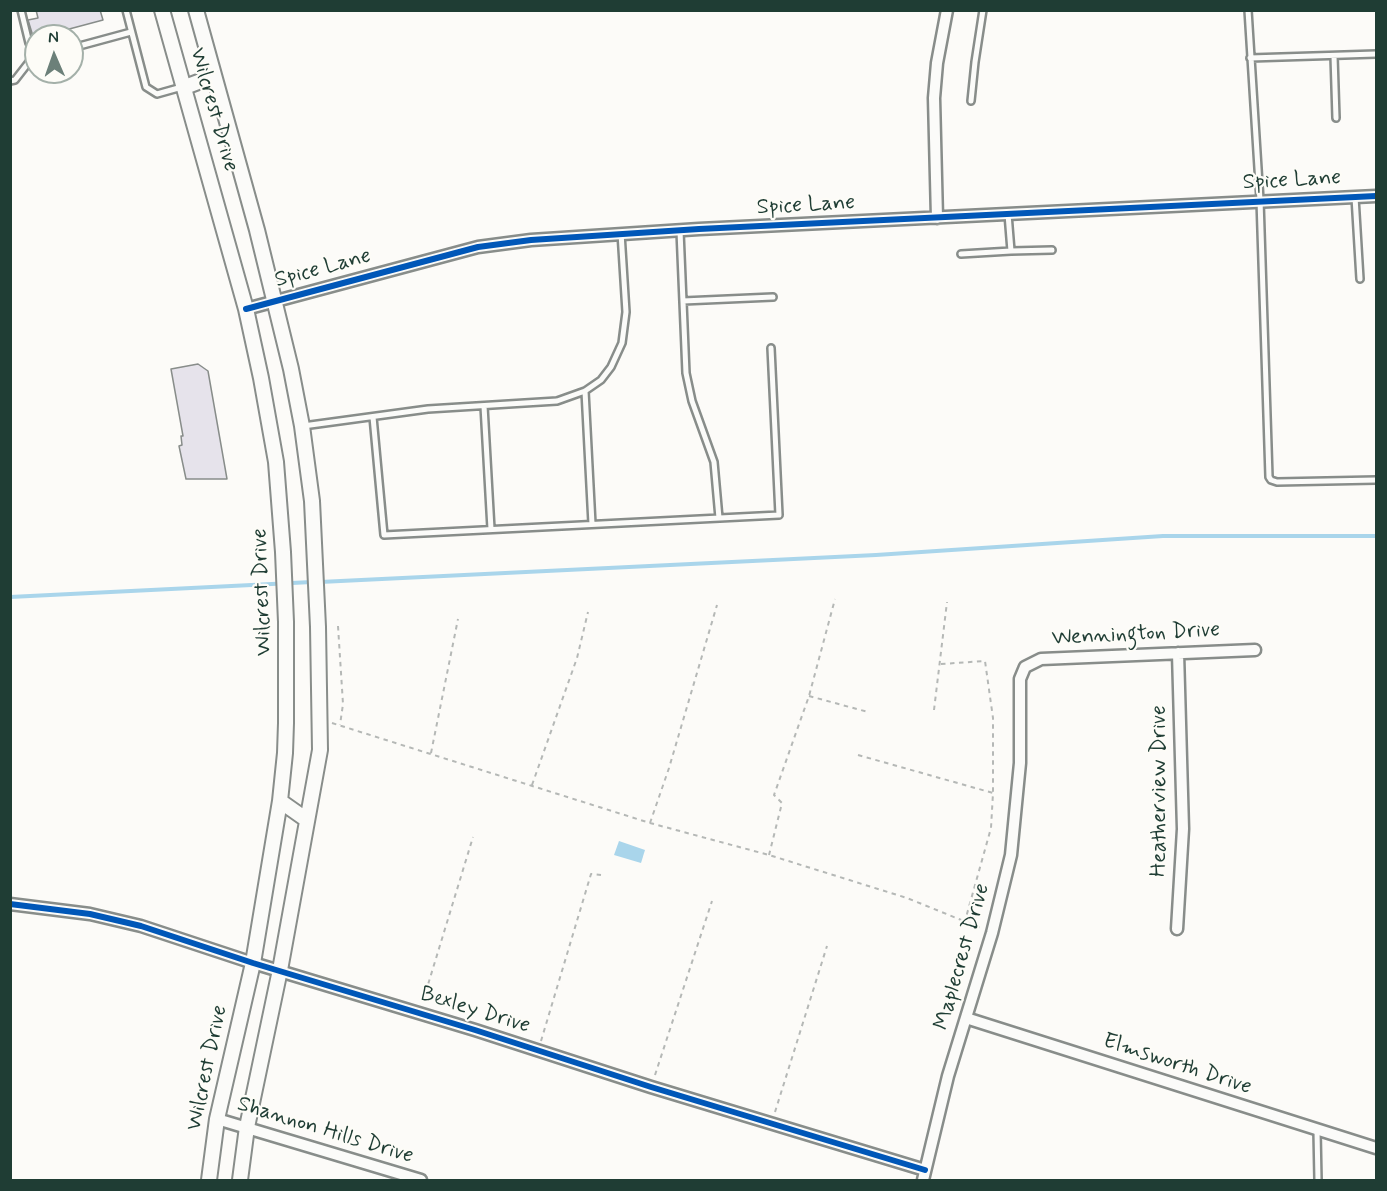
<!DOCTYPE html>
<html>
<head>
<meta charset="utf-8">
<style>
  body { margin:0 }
  #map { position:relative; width:1387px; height:1191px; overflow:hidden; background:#fcfbf8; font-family:Mynerve,sans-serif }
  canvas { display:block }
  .frame { position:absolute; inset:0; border:12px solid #1f3d34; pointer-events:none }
  .north { position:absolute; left:24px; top:24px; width:60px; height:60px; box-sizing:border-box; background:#fdfcf7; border:2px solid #a4b0a9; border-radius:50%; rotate:358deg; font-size:16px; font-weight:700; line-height:24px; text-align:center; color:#1f3d34 }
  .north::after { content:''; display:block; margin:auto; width:21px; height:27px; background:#6c8079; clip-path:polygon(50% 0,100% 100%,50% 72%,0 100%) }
</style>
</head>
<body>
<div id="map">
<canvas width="1387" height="1191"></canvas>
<div class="frame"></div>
<div class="north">N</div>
</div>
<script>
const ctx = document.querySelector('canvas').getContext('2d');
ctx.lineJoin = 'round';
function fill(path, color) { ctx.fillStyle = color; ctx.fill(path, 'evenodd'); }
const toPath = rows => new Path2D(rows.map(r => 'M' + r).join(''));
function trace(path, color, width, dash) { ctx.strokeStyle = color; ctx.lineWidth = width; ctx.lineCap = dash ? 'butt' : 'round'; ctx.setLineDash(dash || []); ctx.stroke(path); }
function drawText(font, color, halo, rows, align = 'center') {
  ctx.font = font + ' Mynerve,sans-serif'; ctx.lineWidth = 4.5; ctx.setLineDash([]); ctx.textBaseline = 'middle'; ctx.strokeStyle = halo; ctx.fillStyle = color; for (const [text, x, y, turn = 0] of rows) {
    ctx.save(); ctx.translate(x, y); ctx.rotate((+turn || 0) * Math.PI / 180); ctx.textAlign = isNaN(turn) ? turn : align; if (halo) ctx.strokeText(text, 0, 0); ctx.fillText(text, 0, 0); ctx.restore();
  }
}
fill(toPath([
  [619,841,645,850,641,863,614,855]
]), '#a9d5eb');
trace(toPath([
  [320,582,876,555,1163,536,1376,536],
  [10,597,312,582]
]), '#a9d5eb', 4);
const building = toPath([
  [36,10,100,10,103,20,43,36,42,32,32,34,32,33,28,20,38,18,36,10],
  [198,364,208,371,227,479,186,479,179,446,182,445,181,436,183,436,171,369,198,364]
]);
fill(building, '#e6e3eb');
trace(building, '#888d8a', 1.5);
const lane = toPath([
  [21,10,29,43,36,51],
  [126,10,146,87,157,94,182,87],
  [1248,10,1260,200,1269,477,1271,480,1277,482,1376,480],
  [72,48,131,32],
  [1334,56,1336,118],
  [1250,58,1376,54],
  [10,81,15,80,36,53],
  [971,101,975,62,983,10],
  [1355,197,1360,279],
  [680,231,686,373,692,401,714,462,719,518],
  [1011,251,1052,250],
  [961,254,1011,251,1008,214],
  [683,301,773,297],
  [585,391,592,524],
  [484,406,491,529],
  [373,417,384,535,779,515,771,348],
  [303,426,428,409,557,401,585,391,601,380,611,367,622,343,626,312,621,233],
  [1317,1131,1318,1180]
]);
const street = toPath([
  [937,218,934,98,937,63,947,10],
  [246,309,478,247,531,240,699,229,1376,196],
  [10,904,90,914,141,926,253,963,475,1030,651,1087,925,1170],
  [1177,929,1183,829,1178,653],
  [966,1018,1376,1148],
  [217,1119,421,1180],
  [923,1180,948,1076,992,933,1011,855,1020,763,1020,679,1025,667,1041,659,1255,650]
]);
const secondary = toPath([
  [162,10,246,309,261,378,276,462,283,552,286,622,286,723,285,753,280,801,253,963,217,1119,209,1180],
  [196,10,257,230,291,369,302,426,312,501,318,627,320,750,280,970,247,1127,240,1180],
  [185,87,214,76],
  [280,801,307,820]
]);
trace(lane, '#888d8a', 10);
trace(street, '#888d8a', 15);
trace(secondary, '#888d8a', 18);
trace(toPath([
  [338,626,343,704,340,725],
  [941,664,985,661,993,718,993,793,991,828,965,921],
  [809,696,868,712],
  [934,710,947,602],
  [332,723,650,823,769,855,907,898,981,928],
  [431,753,458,619],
  [858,755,993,793],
  [532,785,577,658,588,612],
  [650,823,669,768,717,605],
  [769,855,782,803,774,795,809,696,835,599],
  [423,1001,473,837],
  [541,1041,591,874,601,875],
  [655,1075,712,901],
  [775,1112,827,946]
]), '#b5b8b6', 2, [4.5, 4.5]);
trace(lane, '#fbfbf9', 5);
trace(street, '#fbfbf9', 10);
trace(secondary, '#fbfbf9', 14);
trace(toPath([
  [246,309,478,247,531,240,699,229,1376,196],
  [10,904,90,914,141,926,253,963,475,1030,651,1087,925,1170]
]), '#0057b8', 6);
drawText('22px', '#1f3d34', '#fdfcf7', [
  ["Wilcrest Drive",213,110,74],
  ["Spice Lane",1292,181,-3],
  ["Spice Lane",806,206,-3],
  ["Spice Lane",323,269,-15],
  ["Wilcrest Drive",263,592,-92],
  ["Wennington Drive",1136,635,-3],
  ["Heatherview Drive",1160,791,-90],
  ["Maplecrest Drive",963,957,-74],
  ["Bexley Drive",475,1011,17],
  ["Elmsworth Drive",1177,1065,18],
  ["Wilcrest Drive",208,1068,-78],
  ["Shannon Hills Drive",325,1131,17]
]);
</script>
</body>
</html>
